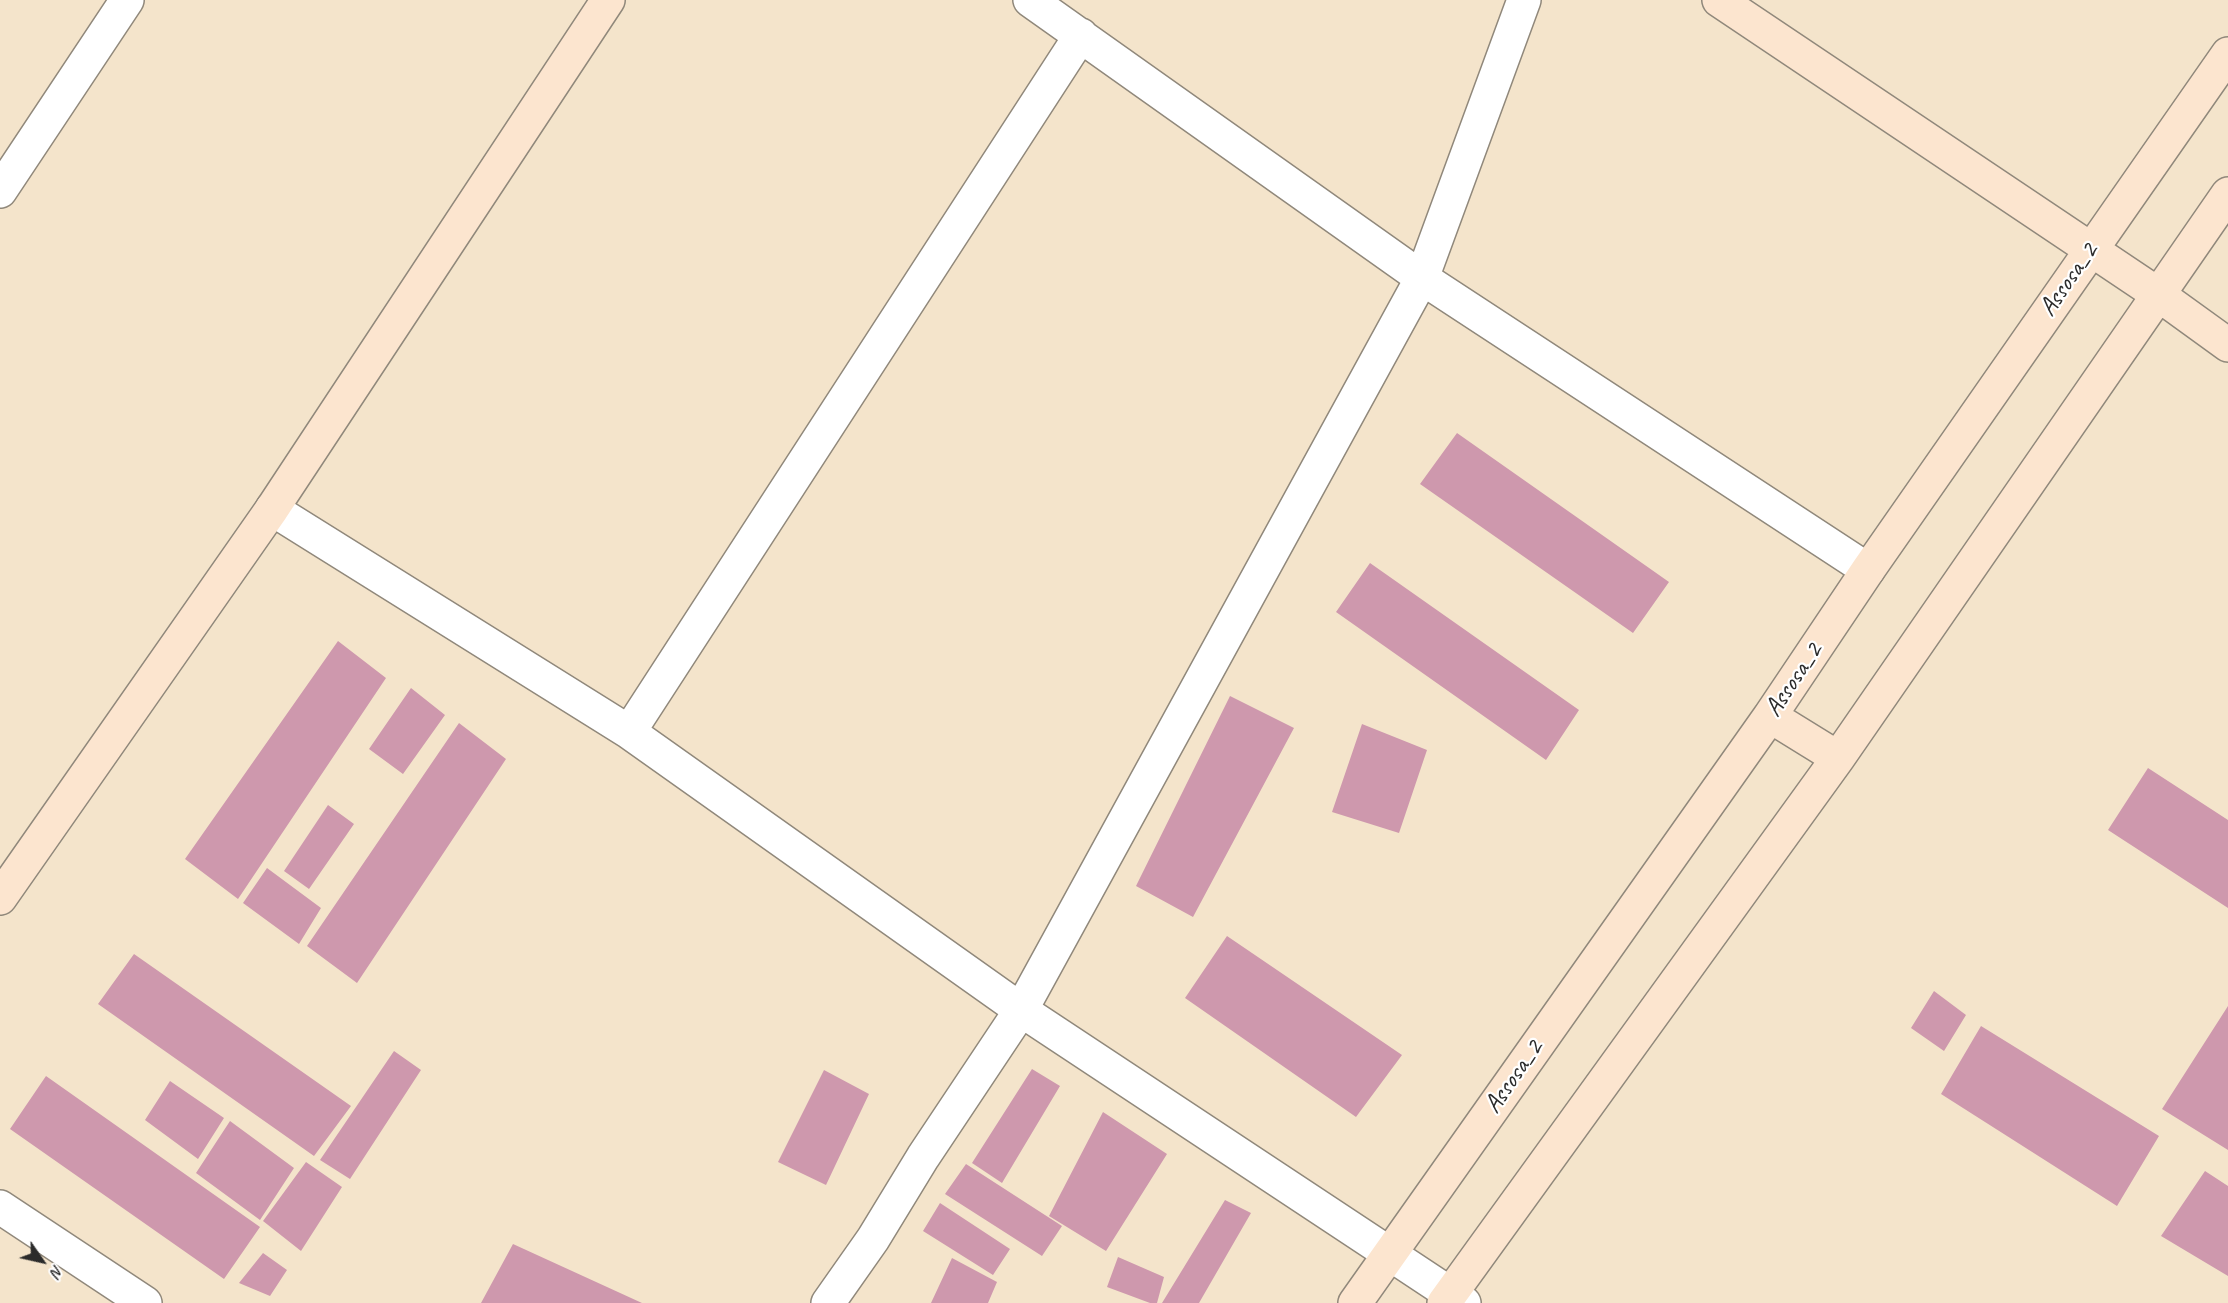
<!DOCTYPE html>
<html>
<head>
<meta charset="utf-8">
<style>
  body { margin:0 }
  #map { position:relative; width:2228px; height:1303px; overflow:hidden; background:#f4e4cb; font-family:Caveat,sans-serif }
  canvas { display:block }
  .north { position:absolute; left:12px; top:1231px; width:60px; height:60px; -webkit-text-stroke:4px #fff; paint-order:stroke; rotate:124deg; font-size:16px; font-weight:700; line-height:24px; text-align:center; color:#2b2b2b }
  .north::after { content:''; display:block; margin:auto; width:21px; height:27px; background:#2b2b2b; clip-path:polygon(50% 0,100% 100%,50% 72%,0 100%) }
</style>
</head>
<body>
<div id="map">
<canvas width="2228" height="1303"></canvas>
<div class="north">N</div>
</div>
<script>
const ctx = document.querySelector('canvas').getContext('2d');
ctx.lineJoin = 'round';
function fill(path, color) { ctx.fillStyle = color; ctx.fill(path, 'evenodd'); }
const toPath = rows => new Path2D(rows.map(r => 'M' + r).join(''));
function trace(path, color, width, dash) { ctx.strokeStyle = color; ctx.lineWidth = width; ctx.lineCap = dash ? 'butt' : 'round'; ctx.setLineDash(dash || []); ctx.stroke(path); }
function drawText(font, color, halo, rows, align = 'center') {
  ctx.font = font + ' Caveat,sans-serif'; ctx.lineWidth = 4.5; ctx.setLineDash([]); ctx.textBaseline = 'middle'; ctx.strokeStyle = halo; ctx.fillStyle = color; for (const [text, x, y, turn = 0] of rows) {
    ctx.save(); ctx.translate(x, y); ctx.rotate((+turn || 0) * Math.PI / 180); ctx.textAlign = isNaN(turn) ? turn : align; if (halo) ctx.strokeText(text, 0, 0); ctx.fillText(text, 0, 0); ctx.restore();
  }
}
fill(toPath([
  [1457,433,1669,582,1633,633,1420,484],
  [1370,563,1579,710,1546,760,1336,612],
  [338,641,386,678,238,899,185,859],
  [411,688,445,715,403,774,369,749],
  [1230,696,1294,728,1193,917,1136,886],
  [459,723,506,759,357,983,307,946],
  [1362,724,1427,750,1399,833,1332,812],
  [2148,768,2228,820,2228,908,2108,830],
  [328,805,354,824,309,889,284,871],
  [267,868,321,908,299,944,243,903],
  [1227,936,1402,1055,1356,1117,1185,998],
  [134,954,351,1106,314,1156,98,1004],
  [1934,991,1966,1015,1944,1051,1911,1028],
  [2228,1006,2228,1150,2162,1109],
  [1981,1026,2159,1136,2117,1206,1941,1094],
  [394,1051,421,1070,350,1179,320,1160],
  [1032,1069,1060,1086,1002,1183,972,1163],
  [824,1070,869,1094,826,1185,778,1162],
  [46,1076,260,1227,224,1279,10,1129],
  [170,1081,224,1118,198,1159,145,1120],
  [1103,1112,1167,1154,1106,1251,1049,1216],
  [230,1121,294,1168,260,1220,196,1173],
  [306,1162,342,1187,301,1251,263,1221],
  [966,1164,1062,1226,1042,1256,945,1194],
  [2205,1171,2228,1186,2228,1276,2161,1236],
  [1225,1200,1251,1213,1199,1303,1162,1303],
  [940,1203,1010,1249,993,1275,923,1231],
  [513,1244,642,1303,481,1303],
  [263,1253,287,1270,270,1296,239,1283],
  [1118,1257,1164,1277,1157,1303,1150,1303,1107,1287],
  [952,1258,997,1282,988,1303,931,1303]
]), '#ce98ad');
const street = toPath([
  [1030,0,1422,278,1868,570],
  [0,191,127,0],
  [272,509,629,732,1021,1010,1464,1303],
  [629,732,1081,35],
  [0,1207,145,1303],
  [828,1303,873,1239,923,1157,1021,1010,1422,278,1524,0]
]);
const secondary = toPath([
  [1719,0,2159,295,2228,345],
  [1770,716,1838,758],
  [0,898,272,509,608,0],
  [1355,1303,1770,716,1868,570,2228,54],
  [1444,1303,1838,758,2228,194]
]);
trace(street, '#90887b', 36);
trace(secondary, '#90887b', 36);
trace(street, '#fff', 33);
trace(secondary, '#fce5cf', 33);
drawText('26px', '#2b2b2b', '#fff', [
  ["Assosa_2",2069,280,-55],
  ["Assosa_2",1794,680,-56],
  ["Assosa_2",1514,1077,-55]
]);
</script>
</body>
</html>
